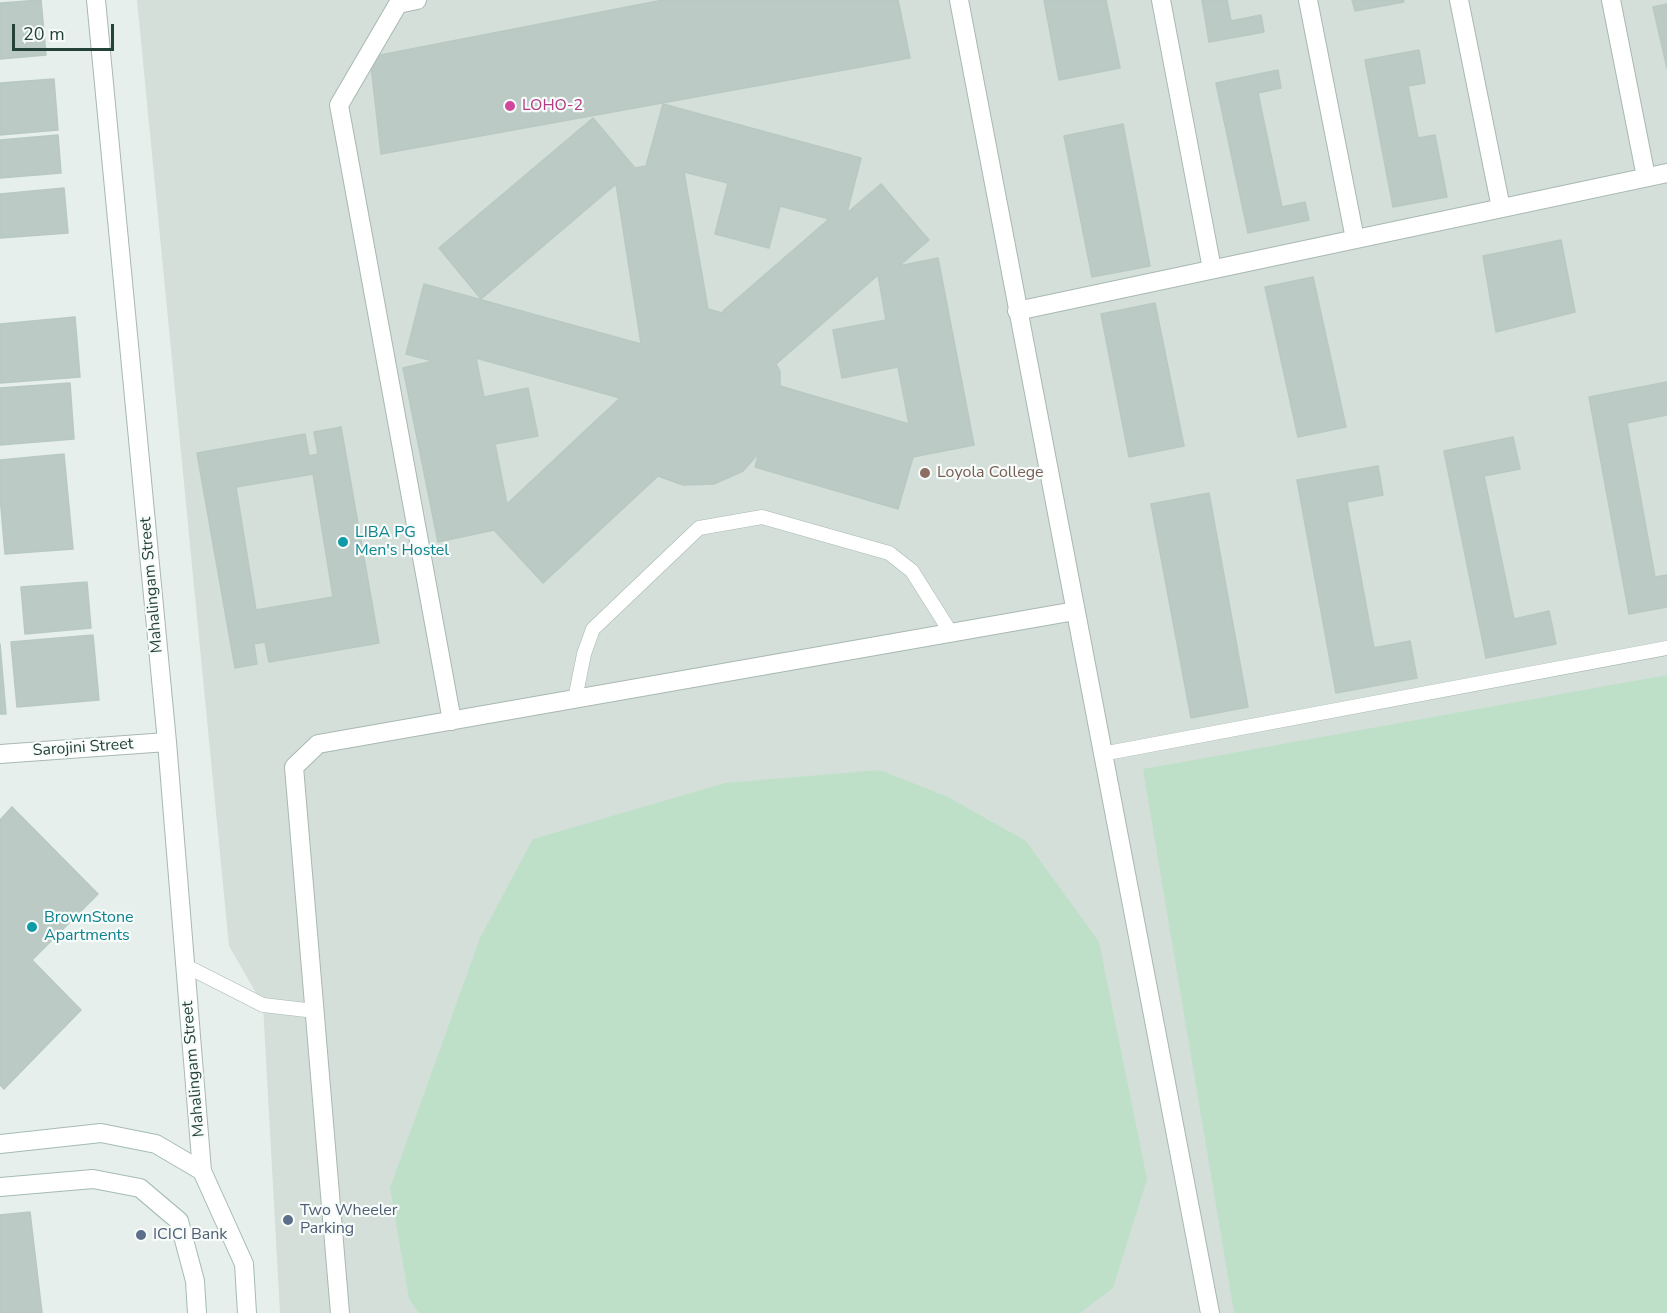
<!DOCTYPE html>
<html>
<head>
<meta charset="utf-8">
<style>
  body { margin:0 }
  #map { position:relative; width:1667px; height:1313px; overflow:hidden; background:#e6efeb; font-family:"Nunito Sans",sans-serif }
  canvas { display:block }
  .scale { position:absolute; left:12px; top:24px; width:102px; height:27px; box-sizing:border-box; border:3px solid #24423a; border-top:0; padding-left:8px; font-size:18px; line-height:21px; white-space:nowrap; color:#24423a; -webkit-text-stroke:4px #f7fbf9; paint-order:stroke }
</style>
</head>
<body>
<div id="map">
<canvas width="1667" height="1313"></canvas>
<div class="scale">20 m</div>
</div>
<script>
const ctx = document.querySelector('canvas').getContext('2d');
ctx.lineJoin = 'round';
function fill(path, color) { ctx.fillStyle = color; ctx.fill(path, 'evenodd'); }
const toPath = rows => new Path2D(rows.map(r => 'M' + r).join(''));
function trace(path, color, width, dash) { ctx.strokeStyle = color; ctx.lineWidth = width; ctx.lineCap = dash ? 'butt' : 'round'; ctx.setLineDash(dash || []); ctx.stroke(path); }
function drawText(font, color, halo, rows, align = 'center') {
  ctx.font = font + ' "Nunito Sans",sans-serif'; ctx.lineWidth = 4.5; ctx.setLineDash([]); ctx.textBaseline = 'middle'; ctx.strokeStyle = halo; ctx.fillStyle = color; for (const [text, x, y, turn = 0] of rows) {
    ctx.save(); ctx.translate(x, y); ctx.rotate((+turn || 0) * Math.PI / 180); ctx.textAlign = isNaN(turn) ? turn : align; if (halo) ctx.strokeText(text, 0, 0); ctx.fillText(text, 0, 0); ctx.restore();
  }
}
fill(toPath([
  [137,0,1667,0,1667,1313,280,1313,263,1005,229,946]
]), '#d4dfda');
fill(toPath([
  [1667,675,1667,1313,1234,1313,1143,769],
  [880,770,948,797,1026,841,1099,942,1147,1179,1113,1288,1080,1313,419,1313,409,1299,390,1188,480,938,533,839,725,783]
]), '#bfe0c8');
const building = toPath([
  [41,0,46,55,0,59,0,3,41,0],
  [663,0,898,0,910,58,381,154,370,57,663,0],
  [1044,0,1106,0,1120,68,1059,80,1044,0],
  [1202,0,1227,0,1231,21,1261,15,1264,32,1209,42,1202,0],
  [1352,0,1403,0,1404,2,1355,11,1352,0],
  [1667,4,1667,68,1653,7,1667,4],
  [1419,50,1425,83,1408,86,1418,138,1435,135,1447,197,1393,207,1365,60,1419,50],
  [1278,70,1281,88,1258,93,1282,207,1305,202,1309,220,1248,233,1216,83,1278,70],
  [54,79,58,130,0,135,0,83,54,79],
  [663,104,861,158,847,213,881,184,929,240,899,266,938,258,974,445,913,457,898,509,755,467,759,453,743,471,714,484,683,485,658,476,543,583,494,530,438,542,403,368,433,361,406,354,424,284,641,344,616,184,481,299,439,248,593,118,635,168,646,166,663,104],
  [684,172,728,183,715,234,769,248,780,206,829,219,723,311,726,314,708,309,684,172],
  [878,275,886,320,833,330,842,378,898,367,909,424,780,386,780,371,776,364,878,275],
  [476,358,620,398,507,504,495,444,538,436,528,388,484,397,476,358],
  [1123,124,1150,266,1092,277,1064,136,1123,124],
  [58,135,61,173,0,178,0,140,58,135],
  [64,188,68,233,0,238,0,194,64,188],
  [1561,240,1575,312,1496,332,1483,256,1561,240],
  [1313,277,1346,427,1298,437,1265,287,1313,277],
  [1155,303,1184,446,1129,457,1101,314,1155,303],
  [75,317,80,377,0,383,0,324,75,317],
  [1667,382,1667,415,1627,423,1655,577,1667,575,1667,607,1629,614,1589,397,1667,382],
  [70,383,74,439,0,445,0,388,70,383],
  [341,427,379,643,269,662,265,642,254,644,257,664,235,668,197,453,305,434,309,456,318,454,314,432,341,427],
  [313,474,333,597,256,610,236,487,313,474],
  [1513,437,1520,469,1484,476,1514,619,1549,611,1556,644,1486,658,1444,451,1513,437],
  [64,454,73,549,5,554,0,496,0,460,64,454],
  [1378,466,1383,495,1347,502,1374,648,1410,641,1417,678,1336,693,1297,480,1378,466],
  [1209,493,1248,707,1191,718,1151,504,1209,493],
  [87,582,91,628,25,634,21,587,87,582],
  [93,635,99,700,17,707,11,642,93,635],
  [0,644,6,714,0,714,0,644],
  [12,807,98,894,32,960,81,1010,4,1089,0,1085,0,820,12,807],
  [30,1212,42,1313,0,1313,0,1215,30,1212]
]);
fill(building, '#bbcac4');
trace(building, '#b8c9c2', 1.5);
const service = toPath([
  [575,699,584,654,593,629,699,528,762,517,889,553,912,571,951,633],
  [1102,754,1667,648],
  [186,966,263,1005,315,1011]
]);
const minor = toPath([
  [96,0,167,742,202,1171],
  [417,0,398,4,339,105,452,721],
  [959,0,1210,1313],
  [1161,0,1212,269],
  [1308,0,1355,239],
  [1459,0,1501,208],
  [1611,0,1646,177],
  [1017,311,1667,173],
  [0,754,167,742],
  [340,1313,294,767,318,744,1075,611]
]);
const secondary = toPath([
  [0,1144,101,1133,156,1144,202,1171,244,1264,247,1313],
  [0,1187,93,1179,140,1188,179,1221,195,1281,197,1313]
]);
trace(service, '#a8b8b2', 15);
trace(minor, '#a8b8b2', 20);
trace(secondary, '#a4bbb3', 20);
trace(service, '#fff', 14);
trace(minor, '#fff', 18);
trace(secondary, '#fff', 18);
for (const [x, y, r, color] of [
  [510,106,6,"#d1479c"],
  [925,473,6,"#8d6e63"],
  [343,542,6,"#0f9aa8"],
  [32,927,6,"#0f9aa8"],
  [288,1220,6,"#5c6f8a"],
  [141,1235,6,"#5c6f8a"]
]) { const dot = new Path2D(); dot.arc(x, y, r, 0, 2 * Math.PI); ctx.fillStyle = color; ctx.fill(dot); trace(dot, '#f7fbf9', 2); }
drawText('16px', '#b23c85', '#f7fbf9', [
  ["LOHO-2",522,106]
], 'left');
drawText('16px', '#785e54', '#f7fbf9', [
  ["Loyola College",937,473]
], 'left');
drawText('16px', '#0d838f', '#f7fbf9', [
  ["LIBA PG",355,533],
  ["Men's Hostel",355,551],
  ["BrownStone",44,918],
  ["Apartments",44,936]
], 'left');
drawText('16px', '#24423a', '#f7fbf9', [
  ["Mahalingam Street",152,585,-95],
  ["Sarojini Street",83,748,-4],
  ["Mahalingam Street",194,1069,-95]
]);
drawText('16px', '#4e5e75', '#f7fbf9', [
  ["Two Wheeler",300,1211],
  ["Parking",300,1229],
  ["ICICI Bank",153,1235]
], 'left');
</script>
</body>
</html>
